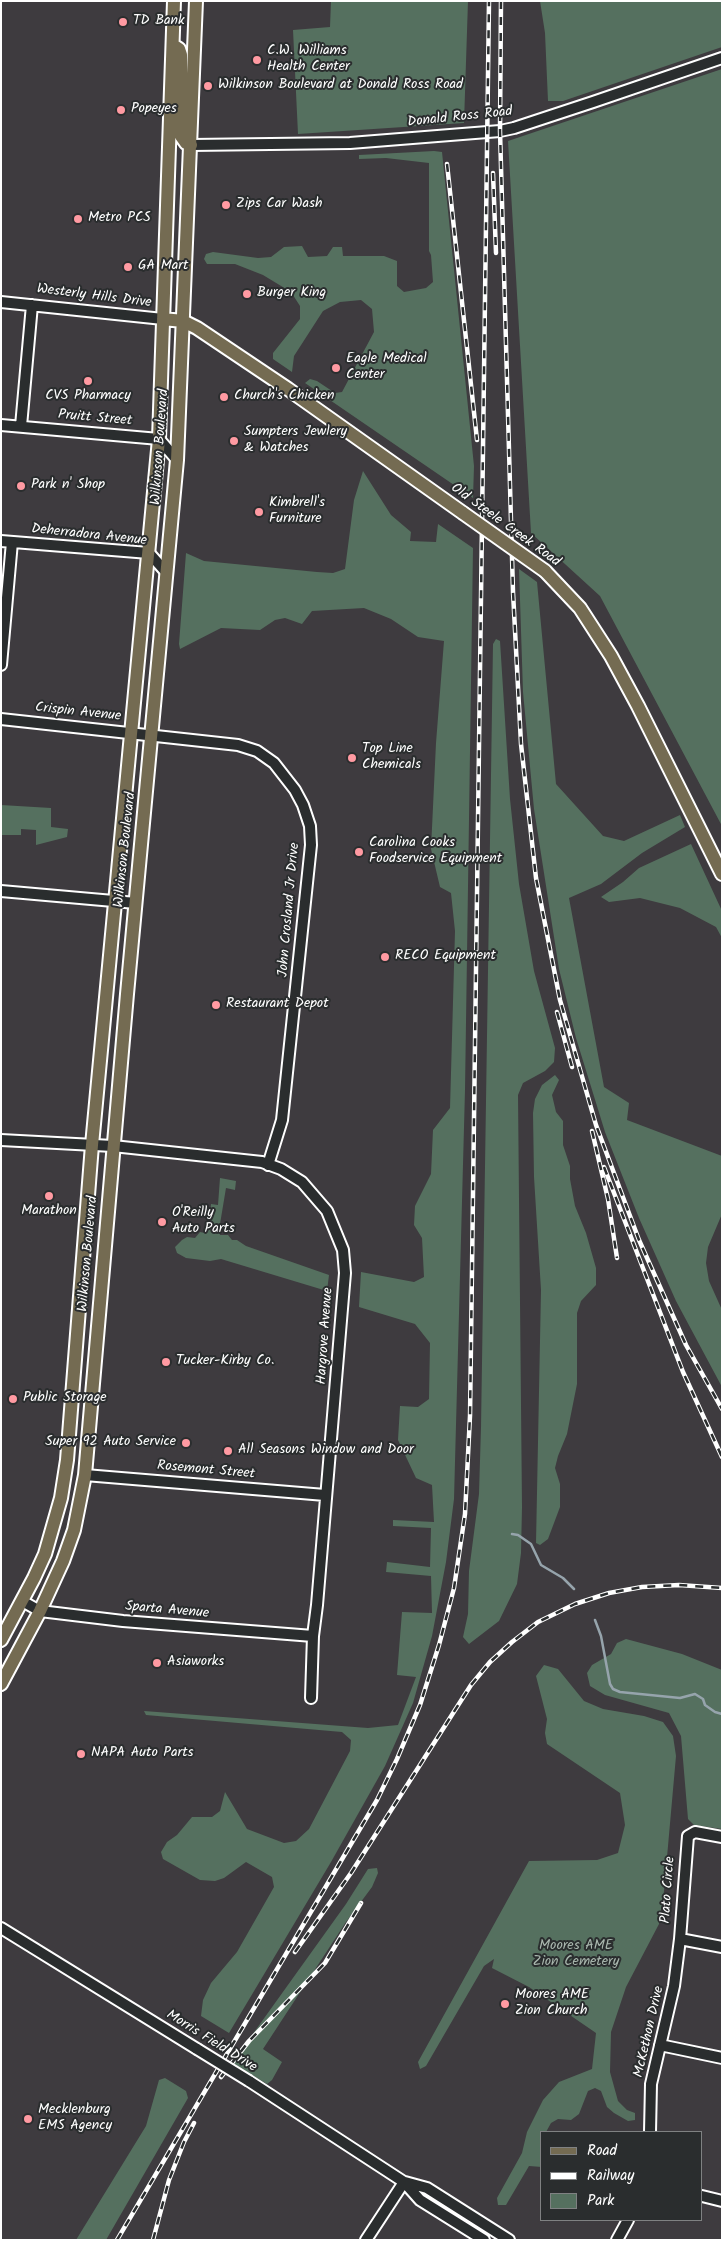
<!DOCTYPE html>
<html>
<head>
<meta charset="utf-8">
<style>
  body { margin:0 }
  #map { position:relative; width:723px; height:2241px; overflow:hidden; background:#3e3b3f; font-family:Kalam,sans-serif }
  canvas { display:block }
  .frame { position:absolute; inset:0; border:2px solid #fff; pointer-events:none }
  .legend { position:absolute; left:540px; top:2131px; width:162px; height:90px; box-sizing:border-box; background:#2a2d2e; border:1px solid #7f8182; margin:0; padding:6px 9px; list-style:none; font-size:15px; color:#fff }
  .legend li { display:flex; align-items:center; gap:10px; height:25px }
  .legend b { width:25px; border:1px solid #7f8182 }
</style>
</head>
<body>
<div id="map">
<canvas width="723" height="2241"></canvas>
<div class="frame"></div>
<ul class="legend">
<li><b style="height:6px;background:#746b52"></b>Road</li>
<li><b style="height:6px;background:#fff"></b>Railway</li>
<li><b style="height:14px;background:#55705f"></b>Park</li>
</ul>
</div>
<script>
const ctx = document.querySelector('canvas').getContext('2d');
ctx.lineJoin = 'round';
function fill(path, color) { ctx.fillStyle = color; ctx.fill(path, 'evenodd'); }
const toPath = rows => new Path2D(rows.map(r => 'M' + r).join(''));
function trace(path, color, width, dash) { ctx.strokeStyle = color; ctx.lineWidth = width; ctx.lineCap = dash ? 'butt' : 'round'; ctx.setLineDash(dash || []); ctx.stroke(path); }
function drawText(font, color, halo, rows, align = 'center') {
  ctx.font = font + ' Kalam,sans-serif'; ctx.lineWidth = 4; ctx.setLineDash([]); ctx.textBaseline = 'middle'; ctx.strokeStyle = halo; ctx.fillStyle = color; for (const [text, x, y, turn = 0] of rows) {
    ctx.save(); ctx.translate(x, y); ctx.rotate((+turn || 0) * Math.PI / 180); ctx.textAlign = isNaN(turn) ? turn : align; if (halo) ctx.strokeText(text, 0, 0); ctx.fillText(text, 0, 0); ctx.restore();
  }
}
fill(toPath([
  [331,1,468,1,464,123,298,134,293,30,330,27],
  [540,1,722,1,722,47,563,101,548,101,545,33],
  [722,69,722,826,600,596,531,533,508,141],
  [434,151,442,152,474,466,473,498,305,383,310,379,317,381,335,393,342,392,374,332,372,309,361,300,340,302,323,311,294,356,292,372,273,359,273,353,300,319,300,306,291,292,263,275,235,264,207,264,204,259,206,254,213,252,258,258,271,257,284,247,302,246,308,257,327,256,333,247,342,247,343,256,384,256,397,261,397,286,404,292,426,288,433,282,431,255,429,251,429,163,386,158,359,159,359,155],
  [363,471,391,515,411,532,410,541,436,542,438,524,473,548,465,1090,454,1499,446,1562,432,1636,413,1703,385,1766,331,1862,229,2033,201,2016,203,2000,211,1983,237,1952,274,1887,272,1877,246,1862,224,1878,215,1881,200,1880,163,1859,161,1852,167,1842,177,1835,192,1817,212,1817,220,1811,225,1792,247,1829,284,1843,296,1841,309,1829,350,1751,351,1740,342,1732,146,1715,144,1711,368,1728,398,1725,416,1677,397,1675,402,1612,432,1613,431,1576,386,1572,387,1562,430,1567,431,1528,393,1526,393,1520,434,1522,432,1485,416,1478,398,1440,400,1406,418,1407,429,1399,430,1343,415,1324,359,1307,361,1272,414,1282,424,1277,422,1238,414,1225,415,1206,431,1174,433,1130,450,1108,455,931,451,893,440,887,431,849,436,743,444,641,418,637,391,619,364,608,312,611,302,624,285,618,275,620,260,630,221,628,180,649,179,644,186,553,204,561,317,572,333,573,345,569,354,500],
  [519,569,537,582,556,784,603,836,624,841,680,815,685,827,642,853,601,884,569,898,604,1087,629,1103,627,1120,722,1156,722,1214,708,1247,706,1263,709,1281,722,1310,722,1387,676,1301,639,1218,605,1132,576,1038,559,969,534,809,523,692],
  [496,639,500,641,510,799,519,884,534,971,555,1048,554,1062,545,1071,523,1083,518,1095,522,1507,521,1553,517,1584,499,1621,469,1644,463,1637,468,1614,469,1571,479,1494,481,1427,493,644],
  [1,805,51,808,51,827,68,829,67,837,36,845,36,830,21,829,21,835,1,835],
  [691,844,722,911,722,938,716,927,680,908,640,898,609,902,601,897,623,882,639,868],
  [555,1075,559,1080,552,1095,556,1112,563,1121,563,1145,570,1166,570,1179,575,1206,586,1233,596,1268,596,1285,581,1301,577,1313,577,1384,567,1434,558,1456,555,1468,560,1484,560,1507,548,1539,540,1545,536,1543,541,1290,534,1177,533,1113,535,1099,542,1085],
  [220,1178,236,1181,235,1190,226,1188,219,1230,220,1235,228,1235,232,1240,237,1240,246,1246,329,1275,327,1291,221,1259,210,1261,186,1258,177,1253,175,1247,182,1240,187,1237,195,1238,200,1232,205,1233,206,1224,209,1224,211,1204,218,1205],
  [626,1639,682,1654,722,1670,722,1829,694,1825,688,1819,681,1736,669,1713,605,1695,590,1686,587,1673,592,1665,611,1654,617,1643],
  [544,1665,558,1669,584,1701,603,1709,644,1716,663,1722,673,1736,676,1756,664,1891,659,1924,626,1987,611,2032,610,2072,618,2101,627,2110,635,2113,635,2120,628,2121,614,2113,607,2107,601,2091,595,2088,588,2091,579,2114,571,2120,558,2119,551,2123,546,2132,542,2132,542,2167,529,2166,506,2205,498,2205,497,2198,522,2153,527,2132,543,2100,559,2082,592,2069,596,2033,529,1987,492,1968,494,1959,484,1966,426,2066,420,2069,418,2062,529,1861,597,1860,618,1853,625,1825,620,1793,547,1744,545,1733,547,1719,536,1676],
  [377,1868,378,1873,372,1887,346,1922,263,2049,282,2062,272,2080,267,2084,232,2063,346,1904,368,1869],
  [165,2078,186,2091,188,2098,106,2240,76,2240,146,2126,159,2080]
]), '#55705f');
trace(toPath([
  [512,1534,518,1535,531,1544,541,1565,563,1578,574,1589],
  [595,1620,601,1636,610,1684,613,1689,620,1692,680,1698,695,1694,703,1699,705,1705,715,1712,722,1714]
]), '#96a4ac', 2.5);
const minor = toPath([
  [191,145,350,143,500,131,514,128,593,102,722,58],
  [1,302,163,319],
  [1,425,159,439,177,460],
  [21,426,32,305],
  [1,541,149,553,166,572],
  [1,665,12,542],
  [1,719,238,745,257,751,274,763,295,790,303,805,310,826,311,845,282,1120,268,1165],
  [1,891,136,903],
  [1,1140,113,1146,262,1162,281,1169,302,1182,327,1211,343,1250,345,1273,317,1605,313,1636,311,1698],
  [85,1475,325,1495],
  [22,1601,40,1611,123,1621,313,1636],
  [722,1837,695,1832,688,1836,680,1939,722,1947],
  [1,1928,197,2049],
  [660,2045,722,2058],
  [249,2081,404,2182,420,2200,484,2240],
  [650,2132,651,2084,674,1986,680,1939],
  [405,2182,427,2188,509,2240],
  [702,2196,722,2201],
  [366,2240,404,2182],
  [617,2240,628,2220]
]);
const major = toPath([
  [173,45,179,49,181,55,181,136,186,143,191,145],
  [163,319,183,321,197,328,288,389,463,513],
  [545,571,580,608,611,656,638,706,722,874],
  [1,1640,34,1578,45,1554,61,1498,67,1460,92,1145,159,439,174,1],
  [1,1684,40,1611,63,1561,74,1530,85,1475,127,994,177,460,196,1]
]);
trace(minor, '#fff', 14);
trace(major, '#fff', 16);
trace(minor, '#2a2d2e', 10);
trace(major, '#746b52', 12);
const rail = toPath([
  [501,1,500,131,513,592,521,744,536,878,560,1000,596,1125,639,1240,686,1345,722,1409],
  [447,164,477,440],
  [493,173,496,253],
  [557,1012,572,1067],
  [592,1131,608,1199,617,1258],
  [604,1167,683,1372,722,1457],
  [295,1952,351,1873,471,1685,490,1662,512,1642,538,1622,575,1604,609,1593,642,1587,679,1585,722,1588],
  [221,2077,249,2041,325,1963,361,1903],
  [117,2240,377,1800,397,1759,420,1705,439,1645,454,1588,465,1514,470,1416,489,1],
  [153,2240,169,2180,184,2142,194,2123]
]);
trace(rail, '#fff', 4.5);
trace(rail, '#2a2d2e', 2.5, [8]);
const minorBridge = toPath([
  [197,2049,249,2081]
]);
const majorBridge = toPath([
  [463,513,545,571]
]);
trace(minorBridge, '#fff', 14, []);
trace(majorBridge, '#fff', 16, []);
trace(minorBridge, '#2a2d2e', 10);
trace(majorBridge, '#746b52', 12);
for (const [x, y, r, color] of [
  [123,22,5,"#ff9aa2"],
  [257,60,5,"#ff9aa2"],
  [208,86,5,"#ff9aa2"],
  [121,110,5,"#ff9aa2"],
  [226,205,5,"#ff9aa2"],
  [78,219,5,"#ff9aa2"],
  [128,267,5,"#ff9aa2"],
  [247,294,5,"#ff9aa2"],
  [336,368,5,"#ff9aa2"],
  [88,381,5,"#ff9aa2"],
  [224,397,5,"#ff9aa2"],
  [234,441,5,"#ff9aa2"],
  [21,486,5,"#ff9aa2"],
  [259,512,5,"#ff9aa2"],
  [352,758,5,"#ff9aa2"],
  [359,852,5,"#ff9aa2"],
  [385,957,5,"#ff9aa2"],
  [216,1005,5,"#ff9aa2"],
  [49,1196,5,"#ff9aa2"],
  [162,1222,5,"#ff9aa2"],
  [166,1362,5,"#ff9aa2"],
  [13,1399,5,"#ff9aa2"],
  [186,1443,5,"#ff9aa2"],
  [228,1451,5,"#ff9aa2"],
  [157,1663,5,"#ff9aa2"],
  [81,1754,5,"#ff9aa2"],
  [505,2004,5,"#ff9aa2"],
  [28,2119,5,"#ff9aa2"]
]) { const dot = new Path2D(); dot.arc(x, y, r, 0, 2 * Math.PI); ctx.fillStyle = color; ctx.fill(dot); trace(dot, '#2a2d2e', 2); }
drawText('14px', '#fff', '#2a2d2e', [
  ["TD Bank",133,22],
  ["C.W. Williams",267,52],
  ["Health Center",267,68],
  ["Wilkinson Boulevard at Donald Ross Road",218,86],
  ["Popeyes",131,110],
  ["Zips Car Wash",236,205],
  ["Metro PCS",88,219],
  ["GA Mart",138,267],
  ["Burger King",257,294],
  ["Eagle Medical",346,360],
  ["Center",346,376],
  ["CVS Pharmacy",88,397,"center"],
  ["Church's Chicken",234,397],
  ["Sumpters Jewlery",244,433],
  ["& Watches",244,449],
  ["Park n' Shop",31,486],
  ["Kimbrell's",269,504],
  ["Furniture",269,520],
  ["Top Line",362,750],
  ["Chemicals",362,766],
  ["Carolina Cooks",369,844],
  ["Foodservice Equipment",369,860],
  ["RECO Equipment",395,957],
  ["Restaurant Depot",226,1005],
  ["Marathon",49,1212,"center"],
  ["O'Reilly",172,1214],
  ["Auto Parts",172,1230],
  ["Tucker-Kirby Co.",176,1362],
  ["Public Storage",23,1399],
  ["Super 92 Auto Service",176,1443,"right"],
  ["All Seasons Window and Door",238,1451],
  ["Asiaworks",167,1663],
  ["NAPA Auto Parts",91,1754],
  ["Moores AME",515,1996],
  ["Zion Church",515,2012],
  ["Mecklenburg",38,2111],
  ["EMS Agency",38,2127]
], 'left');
drawText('14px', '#fff', '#2a2d2e', [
  ["Donald Ross Road",460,118,-6],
  ["Westerly Hills Drive",94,297,7],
  ["Pruitt Street",95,419,5],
  ["Wilkinson Boulevard",161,447,-86],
  ["Old Steele Creek Road",505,526,36],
  ["Deherradora Avenue",89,536,6],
  ["Crispin Avenue",78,713,6],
  ["Wilkinson Boulevard",126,850,-84],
  ["John Crosland Jr Drive",290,910,-85],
  ["Wilkinson Boulevard",89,1254,-85],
  ["Hargrove Avenue",326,1336,-86],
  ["Rosemont Street",206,1471,5],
  ["Sparta Avenue",167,1611,5],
  ["Plato Circle",669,1890,-86],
  ["McKethon Drive",650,2032,-77],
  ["Morris Field Drive",211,2042,32]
]);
drawText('14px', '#aab8af', '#2a2d2e', [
  ["Moores AME",576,1947],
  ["Zion Cemetery",576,1963]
]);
</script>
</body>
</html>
